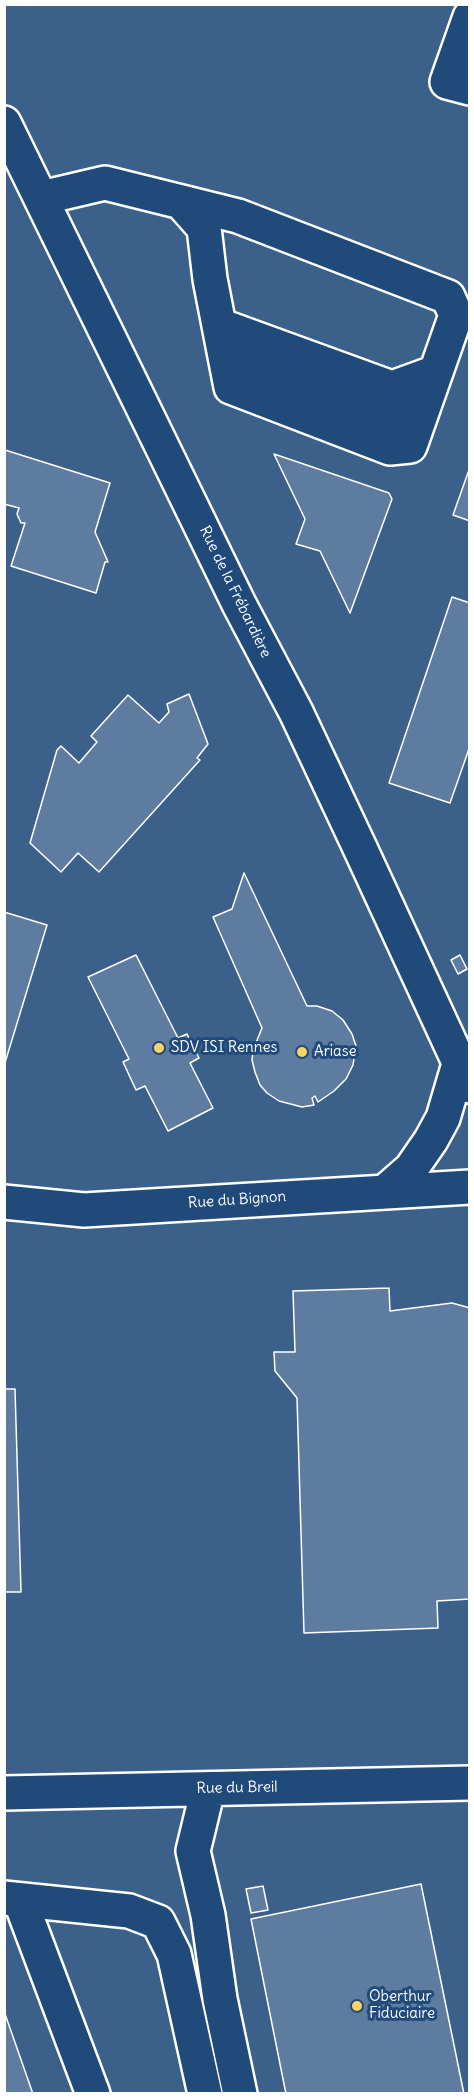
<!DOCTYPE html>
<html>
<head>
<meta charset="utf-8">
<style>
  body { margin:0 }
  #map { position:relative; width:474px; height:2098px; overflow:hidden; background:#2c5582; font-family:Delius,sans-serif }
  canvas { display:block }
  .frame { position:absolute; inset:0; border:6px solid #fff; pointer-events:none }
</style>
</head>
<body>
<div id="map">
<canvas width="474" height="2098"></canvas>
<div class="frame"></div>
</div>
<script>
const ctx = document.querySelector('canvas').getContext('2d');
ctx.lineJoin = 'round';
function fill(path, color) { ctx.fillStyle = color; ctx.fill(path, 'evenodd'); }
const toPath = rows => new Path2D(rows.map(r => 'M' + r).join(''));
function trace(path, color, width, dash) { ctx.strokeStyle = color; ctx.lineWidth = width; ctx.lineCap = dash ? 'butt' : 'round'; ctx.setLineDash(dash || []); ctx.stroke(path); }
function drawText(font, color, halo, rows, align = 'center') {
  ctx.font = font + ' Delius,sans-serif'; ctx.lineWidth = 6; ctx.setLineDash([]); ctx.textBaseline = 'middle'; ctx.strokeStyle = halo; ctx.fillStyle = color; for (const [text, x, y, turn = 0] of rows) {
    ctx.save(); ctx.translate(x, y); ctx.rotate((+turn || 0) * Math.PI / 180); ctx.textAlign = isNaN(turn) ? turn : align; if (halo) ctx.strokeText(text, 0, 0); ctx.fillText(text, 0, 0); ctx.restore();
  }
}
fill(toPath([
  [5,5,469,5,469,2093,5,2093]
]), '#3b618b');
const building = toPath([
  [5,450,110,483,95,532,108,562,105,562,96,593,11,566,25,523,21,523,17,514,19,508,4,504,5,450],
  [274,454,389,493,392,499,350,613,320,551,296,544,305,519,274,454],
  [470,467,470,521,453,515,470,467],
  [452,597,470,603,470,746,450,803,389,783,452,597],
  [189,694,208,744,197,758,200,760,99,872,78,853,61,872,30,843,57,750,61,746,79,763,97,742,91,736,128,695,159,723,169,712,167,704,189,694],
  [244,873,307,1006,317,1006,332,1011,343,1020,352,1034,356,1046,353,1065,346,1079,334,1091,318,1102,315,1096,312,1098,314,1105,302,1107,279,1101,267,1093,260,1085,255,1072,252,1060,253,1050,262,1028,213,917,232,909,244,873],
  [4,912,47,925,4,1066,4,912],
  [136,955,178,1038,187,1034,199,1058,190,1063,213,1108,168,1131,145,1086,136,1090,123,1062,129,1059,88,977,136,955],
  [460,955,467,969,458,974,451,960,460,955],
  [389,1288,390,1311,452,1303,470,1308,470,1599,437,1601,438,1628,304,1633,297,1398,275,1371,274,1352,295,1352,293,1291,389,1288],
  [4,1389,15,1389,21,1592,4,1592,4,1389],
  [421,1884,464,2094,286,2094,251,1919,421,1884],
  [263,1886,268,1910,251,1913,246,1889,263,1886],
  [4,2011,33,2094,4,2094,4,2011]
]);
fill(building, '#5e7c9f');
trace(building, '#fff', 1.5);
const minor = toPath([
  [470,17,447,82,470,88],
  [4,123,239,604,296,712,360,848,470,1086],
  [41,198,105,183,238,216,448,297,456,315,410,446,390,448,231,387,210,279,204,228,181,202],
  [219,325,392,388,436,372],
  [225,355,396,417,423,407],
  [387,1190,411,1169,431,1140,443,1118,459,1064],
  [4,1202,84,1210,470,1187],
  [208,1789,193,1851,208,1915,220,1999,240,2094],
  [4,1793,470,1783],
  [4,1898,129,1911,158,1922,174,1954,205,2094],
  [20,1900,93,2094]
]);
trace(minor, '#fff', 38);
trace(minor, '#1f4a7a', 33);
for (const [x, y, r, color] of [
  [159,1048,6,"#ffd166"],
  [302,1052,6,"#ffd166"],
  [357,2006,6,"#ffd166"]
]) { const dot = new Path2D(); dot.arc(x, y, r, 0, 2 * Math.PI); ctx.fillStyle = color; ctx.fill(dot); trace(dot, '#1f4a7a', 2); }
drawText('15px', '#fff', '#1f4a7a', [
  ["Rue de la Frébardière",235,592,64],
  ["Rue du Bignon",237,1200,-4],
  ["Rue du Breil",237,1788,-1]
]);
drawText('15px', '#fff', '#1f4a7a', [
  ["SDV ISI Rennes",171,1048],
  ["Ariase",314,1052],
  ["Oberthur",369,1997],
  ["Fiduciaire",369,2014]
], 'left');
</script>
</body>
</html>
